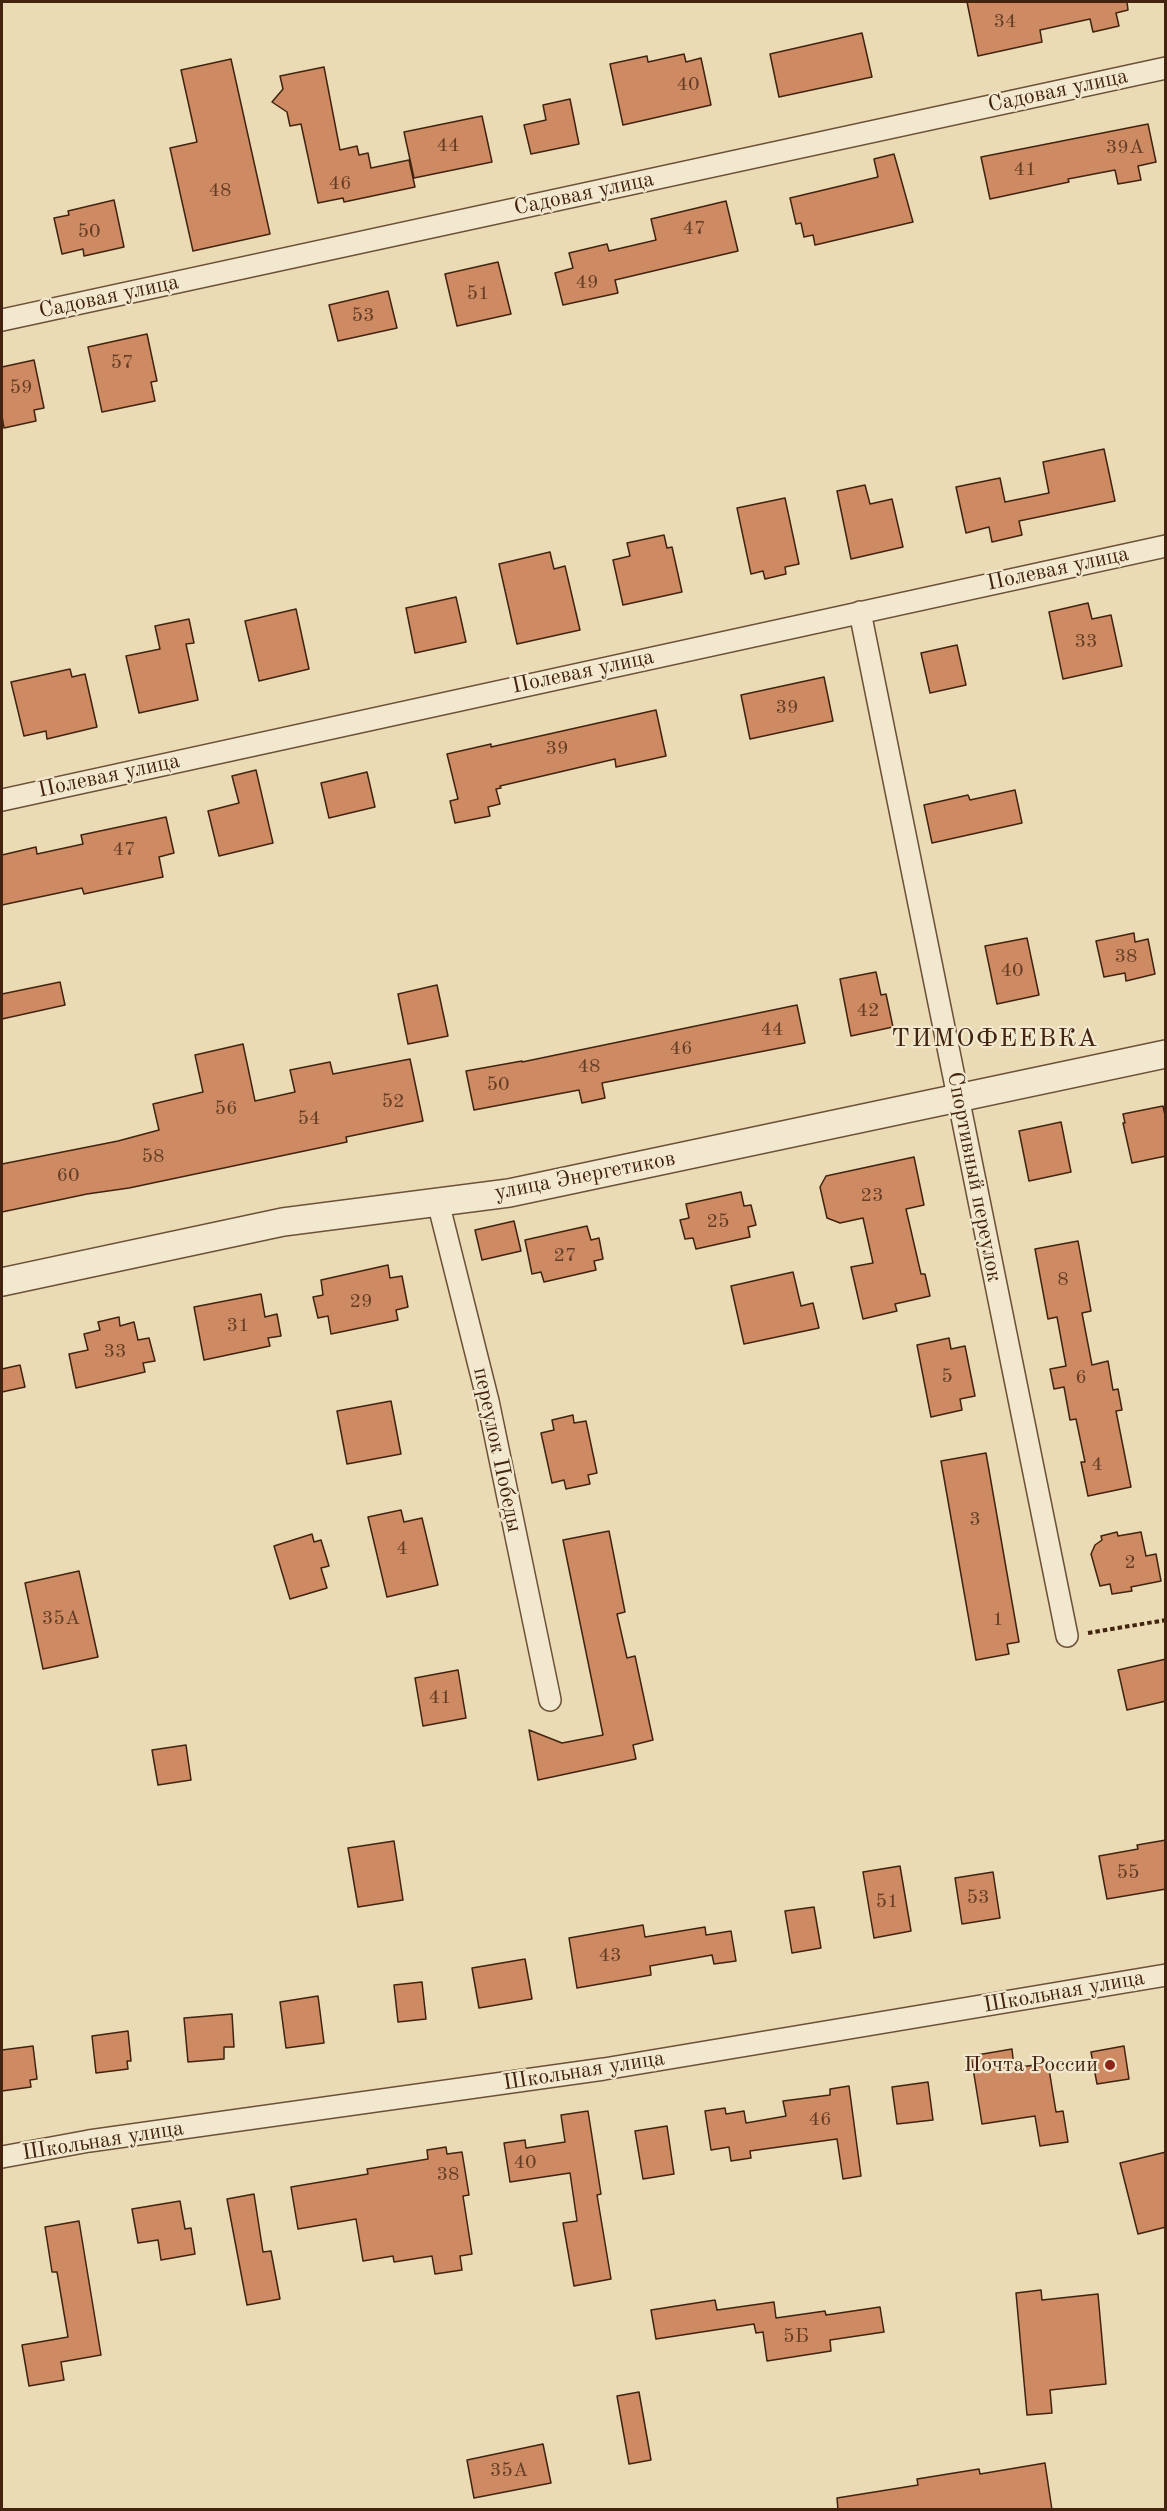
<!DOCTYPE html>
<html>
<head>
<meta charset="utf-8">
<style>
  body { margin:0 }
  #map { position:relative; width:1167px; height:2511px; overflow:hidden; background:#ebdbb5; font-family:"Old Standard TT",serif }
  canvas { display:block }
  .frame { position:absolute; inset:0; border:3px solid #41230f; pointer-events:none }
</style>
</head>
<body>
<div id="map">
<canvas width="1167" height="2511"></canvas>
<div class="frame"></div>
</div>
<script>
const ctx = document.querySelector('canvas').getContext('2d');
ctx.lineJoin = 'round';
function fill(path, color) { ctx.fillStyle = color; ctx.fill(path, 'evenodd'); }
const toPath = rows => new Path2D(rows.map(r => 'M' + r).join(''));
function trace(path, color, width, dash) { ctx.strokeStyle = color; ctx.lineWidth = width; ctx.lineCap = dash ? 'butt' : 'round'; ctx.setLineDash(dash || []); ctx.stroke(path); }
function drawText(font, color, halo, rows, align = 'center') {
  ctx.font = font + ' "Old Standard TT",serif'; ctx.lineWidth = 4.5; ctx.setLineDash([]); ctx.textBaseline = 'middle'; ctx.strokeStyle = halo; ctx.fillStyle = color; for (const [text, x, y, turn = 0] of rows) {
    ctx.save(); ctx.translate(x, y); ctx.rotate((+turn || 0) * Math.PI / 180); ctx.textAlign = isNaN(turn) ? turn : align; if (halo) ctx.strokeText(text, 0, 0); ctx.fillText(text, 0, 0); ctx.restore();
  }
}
const building = toPath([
  [967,2,1127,2,1128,10,1116,13,1119,26,1093,32,1090,19,1040,30,1042,42,978,56,967,2],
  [862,33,872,77,779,97,770,54,862,33],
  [684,54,686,62,701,58,711,105,623,125,610,64,647,56,648,62,684,54],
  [231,59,270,234,193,251,170,148,197,142,181,70,231,59],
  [324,67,340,150,357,146,359,155,368,153,371,168,409,160,415,187,344,202,343,198,318,203,301,124,290,126,287,112,272,102,283,89,280,76,324,67],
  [570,99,579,144,531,154,524,125,546,120,543,105,570,99],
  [482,116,492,162,414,178,404,132,482,116],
  [1148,124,1156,162,1138,166,1141,180,1118,184,1115,170,1068,179,1069,182,990,199,981,157,1148,124],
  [894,154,913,222,815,245,813,235,804,237,801,223,796,224,790,198,878,177,874,159,894,154],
  [114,200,124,247,84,256,83,249,62,254,54,218,69,215,68,211,114,200],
  [726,201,738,251,615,280,618,293,563,305,555,273,573,268,569,253,607,244,609,251,656,240,651,219,726,201],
  [498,262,511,314,457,326,445,274,498,262],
  [388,291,397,328,338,341,329,305,388,291],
  [147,334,157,381,151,382,155,401,102,412,88,347,147,334],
  [34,360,44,408,34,410,36,421,4,428,2,416,2,367,34,360],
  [1104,449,1115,501,1019,521,1022,535,992,542,989,527,966,533,956,487,1000,478,1005,502,1049,493,1043,462,1104,449],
  [865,485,870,504,892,499,903,547,851,559,837,491,865,485],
  [785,498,799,564,785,567,786,574,765,579,763,571,751,574,737,508,785,498],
  [664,535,667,548,672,547,682,592,623,605,613,560,630,556,627,543,664,535],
  [550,552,554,569,565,566,580,630,517,644,499,564,550,552],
  [456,597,466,642,415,653,406,608,456,597],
  [1088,603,1092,619,1111,615,1122,666,1063,679,1049,612,1088,603],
  [296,609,309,669,259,681,245,621,296,609],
  [189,619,194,643,186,644,198,700,139,713,126,656,160,649,155,626,189,619],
  [957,645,966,685,930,693,921,653,957,645],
  [70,669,72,677,85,674,97,727,47,739,46,731,24,736,11,682,70,669],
  [824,677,833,721,750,739,741,695,824,677],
  [656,710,666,756,616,767,615,759,500,786,501,788,496,789,500,804,488,807,490,816,455,823,450,801,458,799,447,754,491,744,491,747,656,710],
  [256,770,273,843,219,856,208,811,239,803,232,776,256,770],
  [367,772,375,807,329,818,321,783,367,772],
  [1015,790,1022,823,932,843,924,805,968,795,970,800,1015,790],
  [166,817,174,853,159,857,163,877,84,894,82,888,2,905,2,855,36,847,37,854,83,844,81,835,166,817],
  [1134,933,1135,942,1148,939,1155,974,1126,981,1125,973,1104,977,1096,941,1134,933],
  [1027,938,1039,995,997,1004,985,946,1027,938],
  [876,972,881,995,886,994,893,1027,851,1036,840,979,876,972],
  [60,982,65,1005,2,1019,2,994,60,982],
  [437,985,448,1036,408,1044,398,994,437,985],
  [797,1005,805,1043,602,1083,605,1098,582,1103,579,1090,474,1110,466,1071,522,1061,522,1062,797,1005],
  [243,1044,255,1101,295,1092,290,1070,330,1062,333,1074,410,1059,423,1121,346,1137,347,1142,129,1188,87,1194,2,1212,2,1164,118,1141,159,1130,153,1104,203,1092,195,1055,243,1044],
  [1163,1106,1166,1120,1166,1156,1132,1163,1123,1123,1125,1123,1123,1114,1163,1106],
  [1061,1122,1071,1172,1029,1181,1019,1131,1061,1122],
  [914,1157,924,1205,906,1209,921,1274,925,1274,930,1296,895,1304,897,1311,863,1319,851,1267,873,1263,863,1218,840,1223,827,1218,820,1187,826,1176,914,1157],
  [741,1192,744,1206,751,1205,756,1225,748,1227,750,1237,696,1249,693,1238,685,1239,680,1220,689,1218,686,1204,741,1192],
  [514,1221,521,1251,482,1260,475,1230,514,1221],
  [587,1226,591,1240,599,1238,603,1259,594,1261,596,1270,544,1282,541,1272,532,1274,525,1240,587,1226],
  [1078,1241,1091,1311,1082,1313,1092,1365,1108,1361,1113,1390,1118,1389,1122,1410,1116,1411,1131,1487,1088,1496,1081,1462,1085,1462,1076,1419,1070,1420,1064,1387,1054,1389,1050,1369,1066,1366,1057,1317,1048,1319,1035,1249,1078,1241],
  [388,1265,390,1278,402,1276,408,1307,396,1310,398,1320,331,1334,328,1316,318,1318,313,1297,323,1295,321,1280,388,1265],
  [793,1272,801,1306,813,1303,819,1328,744,1344,731,1286,793,1272],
  [261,1294,265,1317,277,1314,281,1336,268,1338,270,1346,204,1360,194,1307,261,1294],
  [119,1317,120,1326,134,1322,138,1340,149,1338,155,1361,143,1363,145,1372,76,1388,69,1354,88,1350,84,1334,100,1330,98,1322,119,1317],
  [949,1338,951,1349,965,1346,975,1396,960,1399,962,1410,931,1417,917,1345,949,1338],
  [20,1365,25,1387,2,1392,2,1369,20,1365],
  [391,1401,401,1454,347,1464,337,1411,391,1401],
  [573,1415,574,1423,586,1421,597,1473,588,1475,590,1484,566,1489,564,1480,552,1483,541,1433,554,1430,552,1420,573,1415],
  [986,1453,1019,1642,1007,1644,1009,1654,976,1660,941,1461,986,1453],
  [401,1510,404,1522,422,1518,438,1585,387,1597,368,1517,401,1510],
  [609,1531,625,1612,617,1614,627,1658,635,1656,653,1740,633,1745,636,1759,538,1780,529,1730,562,1743,603,1735,563,1540,609,1531],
  [1117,1532,1118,1536,1141,1532,1146,1556,1156,1554,1161,1581,1131,1587,1132,1591,1112,1594,1110,1584,1100,1586,1091,1554,1095,1545,1102,1540,1101,1536,1117,1532],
  [312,1534,314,1542,321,1540,329,1566,321,1568,327,1588,290,1599,274,1546,312,1534],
  [79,1571,98,1657,43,1669,25,1583,79,1571],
  [1166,1659,1166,1701,1127,1710,1118,1670,1166,1659],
  [458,1670,466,1718,423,1726,415,1678,458,1670],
  [186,1745,191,1780,158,1785,152,1750,186,1745],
  [1166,1840,1166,1889,1107,1899,1099,1856,1138,1849,1137,1845,1166,1840],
  [394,1841,403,1900,358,1907,348,1848,394,1841],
  [900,1866,911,1931,874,1938,863,1872,900,1866],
  [993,1872,1000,1918,962,1924,955,1878,993,1872],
  [814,1907,821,1948,792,1953,785,1911,814,1907],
  [643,1925,645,1937,705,1927,706,1935,731,1931,736,1961,714,1964,712,1955,650,1966,651,1975,577,1988,569,1938,643,1925],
  [525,1959,532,1999,479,2008,472,1968,525,1959],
  [422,1982,426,2019,398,2022,394,1985,422,1982],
  [318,1996,324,2043,286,2048,280,2002,318,1996],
  [232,2014,234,2047,224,2047,224,2059,188,2062,184,2018,232,2014],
  [128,2031,131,2061,127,2061,128,2069,96,2073,92,2036,128,2031],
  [33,2046,37,2079,30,2080,31,2087,2,2091,2,2050,33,2046],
  [1124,2046,1129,2079,1097,2084,1091,2052,1124,2046],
  [1012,2049,1014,2068,1048,2063,1056,2112,1063,2111,1068,2142,1040,2146,1035,2116,982,2124,971,2056,1012,2049],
  [928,2082,933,2120,897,2124,892,2087,928,2082],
  [849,2086,861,2176,843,2179,837,2139,750,2151,751,2158,731,2161,729,2147,711,2150,705,2111,725,2108,726,2114,744,2111,746,2123,786,2116,783,2101,830,2095,830,2089,849,2086],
  [588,2111,601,2194,597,2195,611,2279,574,2286,563,2223,577,2221,570,2173,510,2182,504,2143,525,2140,526,2148,565,2142,561,2115,588,2111],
  [667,2126,674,2174,643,2179,635,2131,667,2126],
  [446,2147,447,2154,462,2152,469,2195,463,2196,472,2254,460,2256,462,2270,435,2274,432,2256,394,2262,393,2256,363,2261,356,2219,298,2229,291,2187,368,2174,367,2169,428,2159,427,2150,446,2147],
  [1166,2152,1166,2227,1138,2234,1120,2163,1166,2152],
  [254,2194,263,2252,271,2251,280,2299,247,2305,227,2199,254,2194],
  [180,2201,185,2229,191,2228,195,2254,161,2260,158,2240,138,2243,132,2209,180,2201],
  [79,2221,101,2355,61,2362,64,2380,29,2386,22,2345,68,2337,57,2272,52,2272,45,2227,79,2221],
  [1041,2290,1042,2300,1098,2294,1106,2384,1050,2390,1052,2413,1027,2415,1016,2293,1041,2290],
  [715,2300,717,2310,774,2302,776,2318,825,2311,826,2315,880,2307,884,2332,830,2340,831,2351,767,2361,763,2332,756,2333,754,2324,656,2339,651,2310,715,2300],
  [639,2392,651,2460,629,2464,617,2396,639,2392],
  [543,2444,551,2483,474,2498,467,2460,543,2444],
  [1045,2463,1052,2510,838,2510,837,2498,918,2485,917,2479,979,2469,980,2474,1045,2463]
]);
fill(building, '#cd8a63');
trace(building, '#41230f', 1.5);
const minor = toPath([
  [2,320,1166,68],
  [860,612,1067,1636],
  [2,800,1166,546],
  [438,1202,488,1401,550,1700],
  [2,2157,89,2141,604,2069,1166,1975]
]);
const tertiary = toPath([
  [2,1282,283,1222,509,1193,1166,1054]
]);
trace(minor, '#6c5138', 24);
trace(tertiary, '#6c5138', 30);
trace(toPath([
  [1088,1633,1166,1620]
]), '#41230f', 4, [4.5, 3]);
trace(minor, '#f2e8cf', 21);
trace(tertiary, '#f2e8cf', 27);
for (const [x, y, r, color] of [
  [1110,2065,6,"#8f2418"]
]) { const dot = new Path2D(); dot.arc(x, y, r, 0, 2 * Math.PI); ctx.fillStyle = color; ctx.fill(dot); trace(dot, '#f2e8cf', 2); }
drawText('20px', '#643d24', null, [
  ["34",1005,22],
  ["40",688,85],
  ["44",448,146],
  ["39А",1125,148],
  ["41",1025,170],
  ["46",340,184],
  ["48",220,191],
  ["47",694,229],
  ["50",89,232],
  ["49",587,283],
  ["51",478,294],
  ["53",363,316],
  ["57",122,363],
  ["59",21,388],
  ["33",1086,642],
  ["39",787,708],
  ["39",557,749],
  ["47",124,850],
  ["38",1126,957],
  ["40",1012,971],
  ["42",868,1011],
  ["44",772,1030],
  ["46",681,1049],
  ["48",589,1067],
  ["50",498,1085],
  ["52",393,1102],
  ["56",226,1109],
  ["54",309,1119],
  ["58",153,1157],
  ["60",68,1176],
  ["23",872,1196],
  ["25",718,1222],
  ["27",565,1256],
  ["8",1063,1280],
  ["29",361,1302],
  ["31",238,1326],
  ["33",115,1352],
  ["5",947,1377],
  ["6",1081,1378],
  ["4",1097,1465],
  ["3",975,1520],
  ["4",402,1549],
  ["2",1130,1563],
  ["35А",61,1619],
  ["1",998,1620],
  ["41",440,1698],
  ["55",1128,1873],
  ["53",978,1898],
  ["51",887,1902],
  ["43",610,1956],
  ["46",820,2120],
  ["40",525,2163],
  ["38",448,2175],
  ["5Б",796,2337],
  ["35А",509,2471]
]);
drawText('22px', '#41230f', '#f2e8cf', [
  ["Садовая улица",1058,91,-12],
  ["Садовая улица",584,194,-12],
  ["Садовая улица",109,297,-12],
  ["Полевая улица",1058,569,-12],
  ["Полевая улица",583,672,-12],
  ["Полевая улица",109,776,-12],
  ["улица Энергетиков",585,1176,-11],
  ["Спортивный переулок",974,1177,79],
  ["переулок Победы",497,1450,78],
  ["Школьная улица",1064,1992,-10],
  ["Школьная улица",584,2071,-9],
  ["Школьная улица",103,2141,-9]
]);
drawText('22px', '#41230f', '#f2e8cf', [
  ["Почта России",1098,2065]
], 'right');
ctx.letterSpacing = '1.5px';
drawText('26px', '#41230f', '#f2e8cf', [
  ["ТИМОФЕЕВКА",995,1039]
]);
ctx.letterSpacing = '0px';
</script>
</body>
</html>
